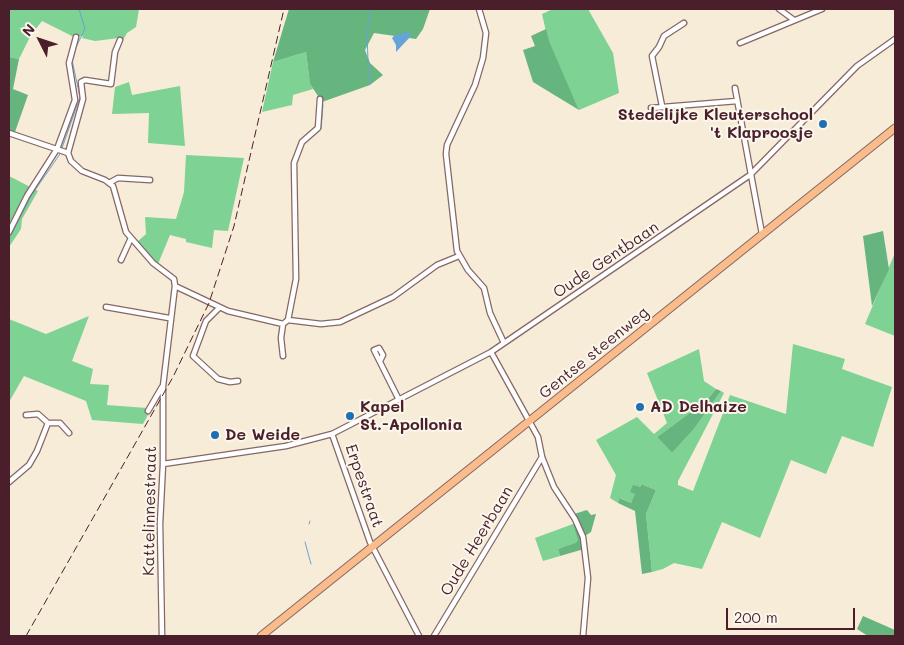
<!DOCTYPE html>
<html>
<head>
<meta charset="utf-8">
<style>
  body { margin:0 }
  #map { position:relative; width:904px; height:645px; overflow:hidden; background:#f6ecd7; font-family:Mali,sans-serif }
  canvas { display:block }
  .frame { position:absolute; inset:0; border:10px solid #4a1f2b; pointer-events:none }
  .north { position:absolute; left:15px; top:15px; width:50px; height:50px; -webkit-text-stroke:4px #fbf7ec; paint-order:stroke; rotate:311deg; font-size:14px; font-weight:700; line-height:20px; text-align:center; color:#4a1f2b }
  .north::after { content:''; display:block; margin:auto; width:18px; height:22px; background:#4a1f2b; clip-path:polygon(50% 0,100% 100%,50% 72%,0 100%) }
  .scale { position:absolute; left:726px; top:608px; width:129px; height:22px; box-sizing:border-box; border:2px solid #4a1f2b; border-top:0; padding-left:6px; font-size:15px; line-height:18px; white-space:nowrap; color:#4a1f2b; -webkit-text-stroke:4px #fbf7ec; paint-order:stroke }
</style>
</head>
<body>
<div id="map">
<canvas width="904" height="645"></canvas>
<div class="frame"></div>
<div class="north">N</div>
<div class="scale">200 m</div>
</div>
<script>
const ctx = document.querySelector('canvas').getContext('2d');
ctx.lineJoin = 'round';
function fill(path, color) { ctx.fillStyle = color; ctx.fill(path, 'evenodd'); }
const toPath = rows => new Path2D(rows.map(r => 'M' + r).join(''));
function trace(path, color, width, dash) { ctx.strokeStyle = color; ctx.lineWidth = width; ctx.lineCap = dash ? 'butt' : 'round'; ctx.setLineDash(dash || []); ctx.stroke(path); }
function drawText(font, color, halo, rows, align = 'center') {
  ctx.font = font + ' Mali,sans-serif'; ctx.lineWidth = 4; ctx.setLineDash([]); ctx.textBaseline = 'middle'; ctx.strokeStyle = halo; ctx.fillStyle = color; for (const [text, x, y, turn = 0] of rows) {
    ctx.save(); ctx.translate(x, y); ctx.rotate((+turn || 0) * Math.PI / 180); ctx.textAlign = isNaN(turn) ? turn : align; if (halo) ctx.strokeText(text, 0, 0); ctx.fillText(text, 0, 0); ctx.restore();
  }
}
fill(toPath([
  [9,9,139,9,136,27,127,33,122,42,119,38,95,41,82,38,83,36,72,36,42,21,31,35,19,59,9,57],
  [553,9,588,9,613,53,619,93,579,110,548,40,542,14],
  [306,52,310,84,313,89,293,95,292,105,262,112,273,62],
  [129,82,132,95,180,86,185,146,148,143,149,113,112,114,115,87],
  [186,155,244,158,228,231,214,230,212,248,186,242,186,239,170,235,158,264,137,242,146,234,145,217,176,219,184,192],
  [9,176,38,191,22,219,21,229,9,247],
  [895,253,895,336,865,324],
  [89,316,72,361,93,369,90,384,109,385,107,405,147,408,146,411,149,413,143,424,92,420,86,401,24,376,9,402,9,319,46,334],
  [793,344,845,359,842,369,892,387,873,447,842,436,826,474,791,460,760,538,722,522,702,569,674,563,663,569,652,572,646,514,656,490,641,484,631,503,621,498,618,503,610,498,616,475,596,440,637,417,654,434,667,423,647,373,699,349,704,381,716,389,706,401,657,437,672,453,694,429,721,391,724,393,678,481,678,485,693,491,730,395,786,414],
  [573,524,579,540,576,544,558,549,560,556,543,561,535,538]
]), '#7dd294');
fill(toPath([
  [289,9,430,9,423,29,416,39,374,33,365,50,370,63,383,75,370,85,322,102,310,84,306,52,273,62],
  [546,29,549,41,579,110,533,82,523,50,535,46,531,36],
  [9,57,19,59,13,89,28,95,15,132,9,130],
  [883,231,889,269,872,306,863,236],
  [716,389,721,391,694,429,672,453,657,437,706,401],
  [641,484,656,490,646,514,652,572,642,574,635,511,618,503,620,498,631,503,635,494,630,492,633,485,640,487],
  [587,510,591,515,596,514,591,532,585,536,574,514],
  [576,523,584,549,560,556,558,549,576,543,578,540,573,524],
  [863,616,895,630,895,636,868,636,857,629]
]), '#66b47e');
fill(toPath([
  [409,32,411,36,396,52,396,45,392,38,395,35]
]), '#66a3d7');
trace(toPath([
  [75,49,85,29,79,9],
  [369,83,367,36,370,9],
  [311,137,321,129,323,105],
  [62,148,80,97,72,60],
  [297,192,297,199],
  [9,239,31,196,60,154],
  [309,524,310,521],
  [305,542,311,564]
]), '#66a3d7', 1);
const minor = toPath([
  [479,9,486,33,483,58,475,85,447,145,446,154,457,251,468,270,484,288,490,313,504,343],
  [779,9,794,20],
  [740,43,822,9],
  [735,88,762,234],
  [662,106,652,56,659,47,664,36,684,23],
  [651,108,737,101],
  [9,133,68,153,71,161,82,171,105,180,113,186,126,232,153,263,174,279,175,286,228,311,283,324,288,320],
  [68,153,83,99,81,82,85,80,111,84,115,52,120,40],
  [109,183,118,178,150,180],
  [9,232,27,196,57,149,75,100,69,63,76,37],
  [121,260,131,238],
  [106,307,169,318],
  [219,308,206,321,193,356,218,379,230,382,238,381],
  [288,320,296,279,294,163,302,142,318,128,320,99],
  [288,320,321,324,340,322,393,297,437,265,459,256],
  [491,352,538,437,542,457,554,487,575,519,583,537,588,578,583,636],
  [283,356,281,338,283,324],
  [380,361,383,355,379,348,374,350,399,400],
  [148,411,162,387],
  [48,423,60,423,69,433],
  [332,434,370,542,419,636],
  [163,464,286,446,332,434,491,352,750,175,857,66,895,39],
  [9,482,29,465,37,451,48,423,38,414,26,415],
  [162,636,160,524,163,464,163,386,175,286],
  [434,636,542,457]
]);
const primary = toPath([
  [261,636,895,128]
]);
trace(minor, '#866767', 7);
trace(primary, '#866767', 9);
trace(minor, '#fff', 4.5);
trace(primary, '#fabc8b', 7);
trace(toPath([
  [26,636,173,377,209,303,234,226,284,9]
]), '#4a1f2b', 1, [8, 4]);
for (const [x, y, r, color] of [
  [823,124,5,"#1f6fb2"],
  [640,407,5,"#1f6fb2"],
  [350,416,5,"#1f6fb2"],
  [215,435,5,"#1f6fb2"]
]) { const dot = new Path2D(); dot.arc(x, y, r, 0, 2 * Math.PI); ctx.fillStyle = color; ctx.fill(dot); trace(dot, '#fbf7ec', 2); }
drawText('bold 16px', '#4a1f2b', '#fbf7ec', [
  ["Stedelijke Kleuterschool",813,115,"right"],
  ["'t Klaproosje",813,133,"right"],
  ["Kapel",360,407],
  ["St.-Apollonia",360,425],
  ["AD Delhaize",650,407],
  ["De Weide",225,435]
], 'left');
drawText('16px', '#4a1f2b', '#fbf7ec', [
  ["Oude Gentbaan",606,260,-34],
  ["Gentse steenweg",594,353,-39],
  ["Erpestraat",364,486,71],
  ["Kattelinnestraat",150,511,-89],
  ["Oude Heerbaan",477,541,-59]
]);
</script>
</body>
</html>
